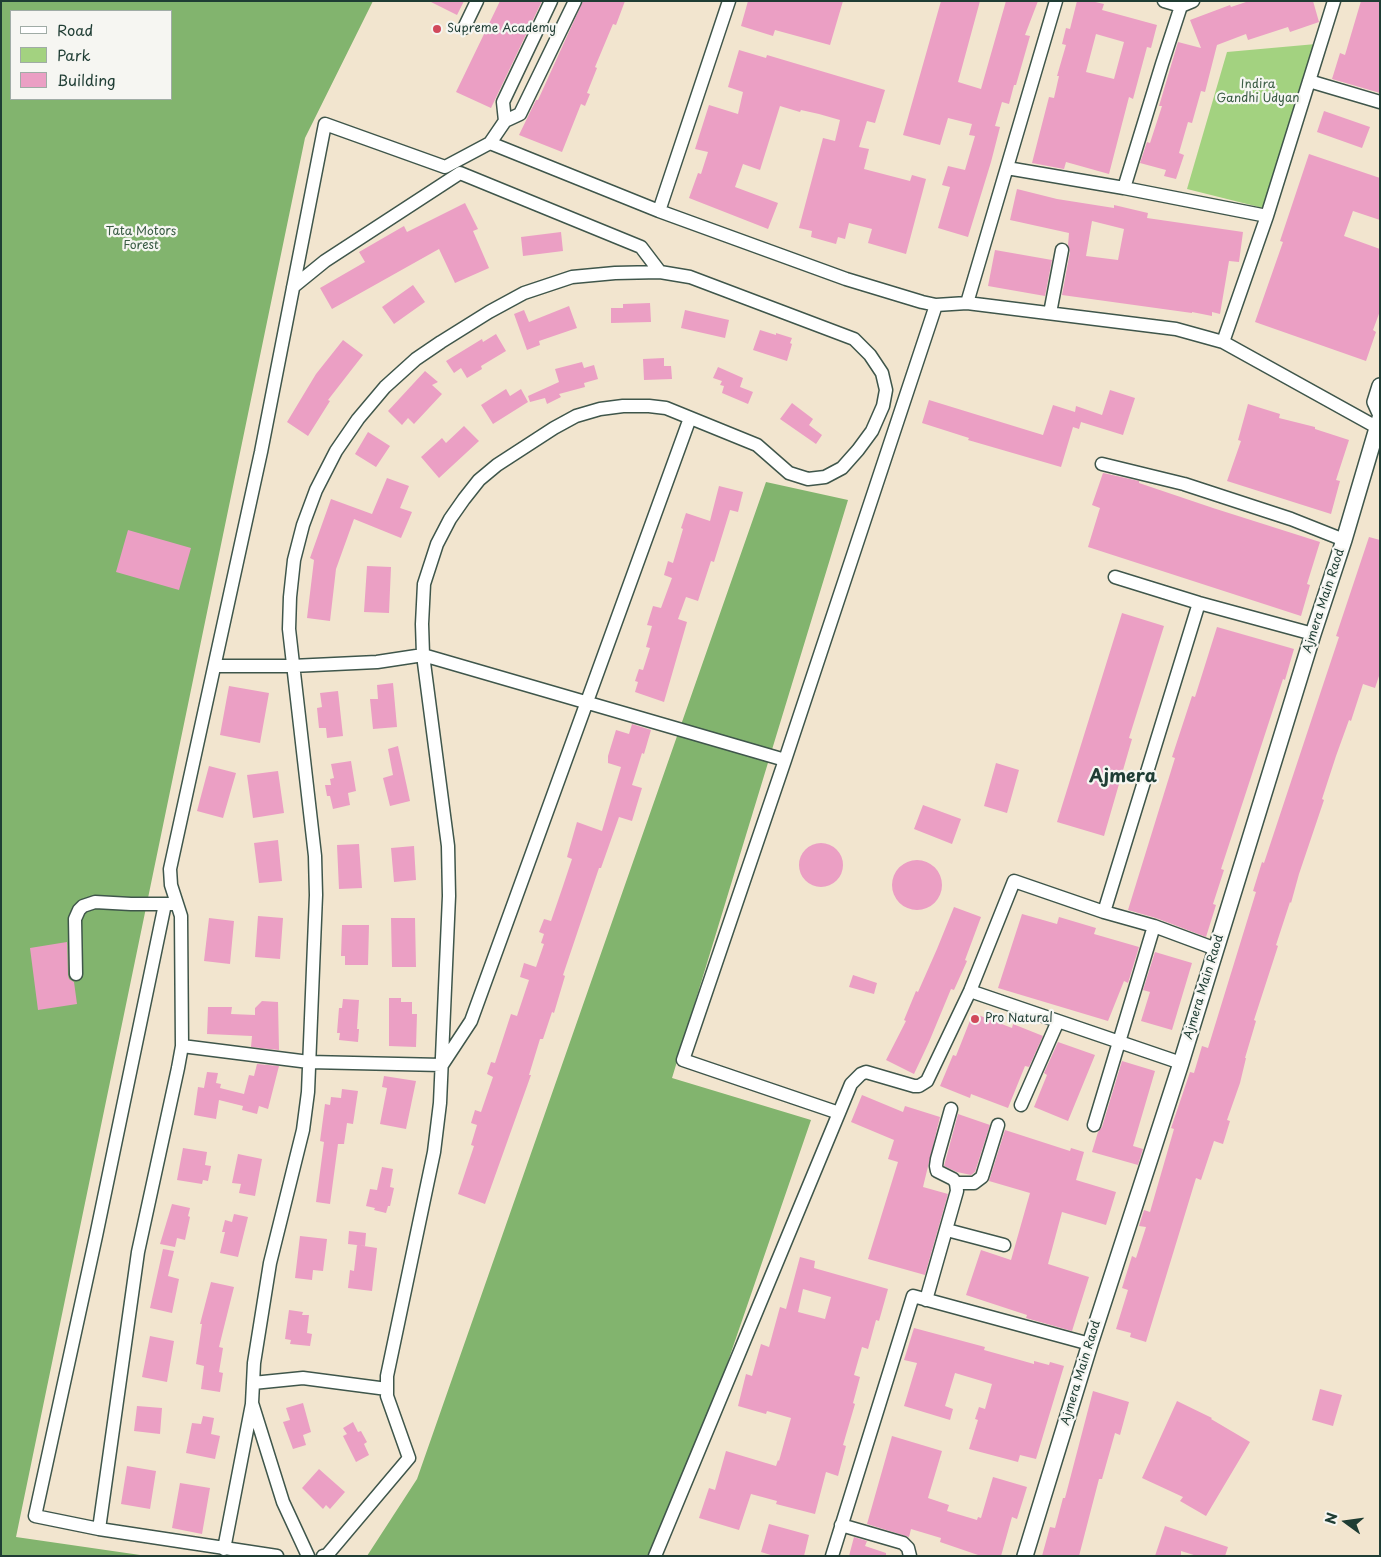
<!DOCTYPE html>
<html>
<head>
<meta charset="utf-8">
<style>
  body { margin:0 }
  #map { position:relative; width:1381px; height:1557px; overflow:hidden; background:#f2e5cf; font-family:"Playpen Sans",sans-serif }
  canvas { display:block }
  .frame { position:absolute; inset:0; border:2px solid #1f3d34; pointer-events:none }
  .legend { position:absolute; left:10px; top:10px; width:162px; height:90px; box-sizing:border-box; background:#f6f6f2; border:1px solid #a0aca6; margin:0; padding:6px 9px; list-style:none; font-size:15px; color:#1f3d34 }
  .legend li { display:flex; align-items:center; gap:10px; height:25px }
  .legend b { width:25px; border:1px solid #a0aca6 }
  .north { position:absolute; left:1321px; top:1497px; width:50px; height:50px; -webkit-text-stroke:4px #f6f6f2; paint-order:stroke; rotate:284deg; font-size:14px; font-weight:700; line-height:20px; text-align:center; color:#1f3d34 }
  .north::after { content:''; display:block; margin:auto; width:18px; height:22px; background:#1f3d34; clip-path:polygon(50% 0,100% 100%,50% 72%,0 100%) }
</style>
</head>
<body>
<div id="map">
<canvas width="1381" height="1557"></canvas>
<div class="frame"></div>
<ul class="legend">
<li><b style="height:6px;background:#fff"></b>Road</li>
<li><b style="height:14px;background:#a3d280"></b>Park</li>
<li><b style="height:14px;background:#eb9fc4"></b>Building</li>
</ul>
<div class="north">N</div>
</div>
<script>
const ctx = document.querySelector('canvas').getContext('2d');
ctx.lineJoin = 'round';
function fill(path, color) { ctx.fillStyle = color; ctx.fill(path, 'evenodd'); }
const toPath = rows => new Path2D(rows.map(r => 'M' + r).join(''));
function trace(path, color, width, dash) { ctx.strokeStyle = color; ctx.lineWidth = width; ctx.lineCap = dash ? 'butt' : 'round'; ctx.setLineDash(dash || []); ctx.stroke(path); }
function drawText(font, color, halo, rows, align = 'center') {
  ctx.font = font + ' "Playpen Sans",sans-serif'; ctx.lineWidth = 4.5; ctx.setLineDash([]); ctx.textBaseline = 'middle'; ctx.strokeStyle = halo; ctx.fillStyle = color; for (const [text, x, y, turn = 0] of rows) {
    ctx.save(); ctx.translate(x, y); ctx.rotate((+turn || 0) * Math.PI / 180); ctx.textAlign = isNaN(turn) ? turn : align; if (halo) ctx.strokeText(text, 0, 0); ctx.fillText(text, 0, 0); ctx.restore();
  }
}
fill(toPath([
  [1316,44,1263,208,1187,189,1227,52]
]), '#a3d280');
fill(toPath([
  [1,1,373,1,305,138,16,1537,147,1556,1,1556],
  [11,11,171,11,171,99,11,99],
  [766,482,848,500,672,1078,811,1120,661,1556,367,1556,417,1479]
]), '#82b46e');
fill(toPath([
  [429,1,464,1,457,15],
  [500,1,542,1,491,108,456,92],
  [583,1,625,1,616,25,613,24,595,67,597,68,587,93,590,94,585,106,581,104,562,152,519,135,536,100,538,100],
  [748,1,843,1,830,45,775,30,773,36,741,26],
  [941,1,980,1,958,82,981,89,1006,1,1038,1,1025,35,1030,36,1016,85,1014,85,1009,104,1002,102,995,126,1000,127,991,162,968,237,938,228,950,187,942,185,948,166,965,170,975,136,969,135,972,124,948,118,940,145,903,135],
  [1077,1,1091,1,1104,4,1102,10,1157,25,1151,48,1147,47,1133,99,1129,97,1109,174,1066,162,1064,169,1032,163,1049,97,1054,98,1059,76,1057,76,1066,45,1062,44,1066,28,1070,29],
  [1096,34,1124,42,1114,79,1086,72],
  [1249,1,1313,1,1319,22,1290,32,1288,27,1248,40,1246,34,1217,45,1205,92,1201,91,1192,123,1188,122,1179,153,1184,155,1176,179,1164,176,1166,170,1140,163,1147,142,1150,143,1162,106,1159,106,1178,42,1201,48,1190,20,1230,5,1231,7],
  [1361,1,1380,1,1380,93,1332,79,1340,53,1345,55],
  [739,50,766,58,767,55,885,90,875,123,867,121,859,147,869,149,864,169,910,181,912,175,926,179,906,254,868,243,872,229,849,223,845,239,838,237,836,244,811,237,812,231,799,228,823,138,835,141,840,120,819,114,801,110,800,112,780,106,760,170,743,164,735,187,778,203,768,229,689,198,698,173,701,174,708,152,695,149,709,105,738,114,743,92,728,87],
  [1324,111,1370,127,1362,148,1317,132],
  [1309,154,1380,178,1380,220,1353,211,1344,236,1380,249,1380,311,1373,330,1376,332,1366,361,1255,322,1283,242,1280,241],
  [1017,189,1057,199,1114,208,1114,205,1148,213,1147,218,1243,232,1239,262,1229,261,1220,314,1212,312,1212,316,1192,312,1192,313,1062,295,1070,252,1068,245,1069,233,1010,220],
  [1092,221,1124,229,1118,260,1086,256],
  [465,203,478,229,473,231,489,268,455,283,439,249,332,309,320,288,365,262,359,252,404,226,407,232],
  [561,232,563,251,523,256,521,237],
  [995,250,1052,260,1045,296,988,286],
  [413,285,425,302,394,324,382,307],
  [650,303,651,322,611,323,611,308,623,308,623,304],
  [569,306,577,328,539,341,540,345,527,350,514,314,524,310,529,322],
  [685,310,729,320,725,338,681,328],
  [760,330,776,335,776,333,792,338,790,343,792,344,787,361,753,350],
  [496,334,506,351,481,366,482,369,467,378,461,368,454,373,446,361,482,339,483,342],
  [343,340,363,355,328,400,330,401,308,436,287,422,316,374],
  [664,358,664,366,671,366,672,379,644,380,643,359],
  [582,362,584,368,594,365,598,379,584,383,585,387,559,394,561,397,547,404,545,398,530,402,528,396,559,382,555,369],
  [718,367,743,378,740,387,753,392,748,404,722,393,724,386,720,385,722,381,713,378],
  [425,371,438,382,432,385,442,394,414,424,408,418,402,425,388,411],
  [506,389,510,396,521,389,528,402,493,424,481,405],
  [1110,390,1135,398,1123,435,1081,422,1079,429,1073,427,1061,467,968,440,969,438,922,423,929,400,1043,435,1053,405,1075,412,1076,406,1102,415],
  [792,403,813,419,809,425,822,435,816,444,780,419],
  [1248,404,1280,414,1279,418,1315,427,1315,429,1349,440,1336,480,1340,481,1331,514,1227,481,1241,441,1238,440],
  [464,426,479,441,439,478,421,457,442,438,446,443],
  [368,432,390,446,376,467,355,454],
  [1103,473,1139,481,1139,483,1213,508,1320,542,1307,584,1310,585,1301,616,1088,547,1100,508,1092,505],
  [387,478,409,486,400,508,412,512,401,538,354,519,336,569,330,621,307,618,314,560,310,558,331,499,372,514],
  [719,486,743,492,738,512,730,510,714,562,711,561,698,601,686,597,678,619,687,622,664,702,635,692,638,682,635,681,639,669,643,670,650,648,646,647,652,626,647,625,653,606,661,608,672,578,664,575,668,561,673,563,683,529,681,528,686,513,710,521],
  [128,530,191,548,179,590,116,572],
  [1369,537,1380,540,1380,673,1375,688,1363,684,1351,721,1349,720,1336,756,1322,799,1324,800,1299,874,1291,903,1290,902,1276,945,1278,946,1254,1020,1256,1021,1245,1058,1246,1058,1240,1083,1227,1120,1230,1121,1223,1144,1214,1141,1201,1180,1196,1178,1146,1342,1130,1337,1131,1333,1116,1329,1128,1290,1122,1288,1132,1256,1136,1258,1146,1227,1139,1226,1144,1210,1150,1212,1174,1129,1171,1128,1190,1072,1194,1073,1202,1046,1208,1048,1256,892,1253,891,1262,862,1264,863,1324,682,1339,637,1336,636],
  [367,566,391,567,389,613,364,612],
  [1122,613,1164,626,1129,738,1132,739,1104,836,1057,822],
  [1217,627,1294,649,1285,680,1283,679,1221,869,1224,870,1213,904,1216,905,1206,937,1156,918,1128,910,1175,758,1172,757,1192,696,1195,697],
  [393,683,397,727,373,729,370,699,378,699,377,685],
  [229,686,269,693,260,743,220,735],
  [338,691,343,736,327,738,326,728,319,728,317,708,322,707,320,693],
  [632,724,651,730,644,754,642,753,632,785,642,788,632,821,619,817,601,868,599,868,563,975,565,976,554,1013,552,1012,543,1039,540,1039,529,1075,531,1075,485,1204,458,1194,474,1146,471,1145,477,1125,471,1123,475,1110,481,1112,493,1077,487,1074,491,1062,495,1063,511,1014,517,1016,529,980,520,977,524,963,536,967,544,944,541,943,544,934,539,932,544,919,551,921,562,889,572,859,567,857,577,822,602,831,621,767,608,763,608,756,616,730,629,734],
  [398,746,410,801,390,806,383,778,393,775,388,749],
  [351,761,356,791,348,793,350,805,333,809,330,796,327,796,325,785,331,785,330,779,334,778,331,764],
  [996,763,1019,770,1007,813,984,806],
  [209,766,236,773,223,818,197,811],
  [278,771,284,813,253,818,247,775],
  [923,805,961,819,952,844,914,829],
  [278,840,282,881,259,883,254,843],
  '799 865a22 22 0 1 1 44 0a22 22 0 1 1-44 0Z',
  [359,844,362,888,339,889,337,845],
  [414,846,416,880,394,882,391,848],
  '892 885a25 25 0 1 1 50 0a25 25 0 1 1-50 0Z',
  [954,907,981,917,965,960,967,961,954,990,951,989,929,1042,914,1074,886,1060,906,1021,904,1020,916,991,918,992,937,949],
  [1022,914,1057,924,1059,917,1096,928,1094,934,1139,947,1128,983,1124,981,1108,1021,998,988],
  [258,916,283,918,280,959,255,957],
  [209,918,234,921,230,964,204,961],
  [391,918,415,918,416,967,392,967],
  [342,925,369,925,368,965,345,965,345,956,341,956],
  [67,942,68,975,69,979,74,982,77,1004,38,1010,30,948],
  [1155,952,1192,963,1172,1030,1141,1021,1150,992,1143,990],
  [853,975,877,983,874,994,849,987],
  [389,998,401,998,401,1002,412,1002,412,1014,417,1014,416,1047,389,1046],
  [343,999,359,1000,357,1029,359,1029,358,1042,339,1040,340,1033,337,1033,339,1008,342,1008],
  [262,1001,278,1002,279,1050,251,1047,252,1036,207,1034,208,1007,232,1007,231,1014,255,1015,255,1008],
  [973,1013,1012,1028,1013,1024,1043,1036,1029,1067,1025,1066,1008,1108,971,1094,970,1098,940,1086,953,1055,956,1056],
  [1058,1042,1095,1055,1068,1121,1034,1107,1047,1075,1044,1073],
  [1122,1061,1155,1071,1133,1146,1143,1149,1138,1165,1092,1152,1098,1132,1102,1127],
  [257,1064,279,1066,268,1109,259,1106,257,1114,242,1110,243,1106,219,1100,216,1119,194,1115,198,1087,204,1088,207,1072,218,1073,216,1083,221,1084,220,1088,244,1094,249,1075,254,1076],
  [384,1076,416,1081,406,1129,380,1124,387,1088,382,1087],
  [342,1089,358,1091,353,1124,347,1123,344,1144,338,1144,330,1204,316,1202,324,1142,320,1141,325,1104,330,1105,331,1097,341,1098],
  [862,1095,903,1112,905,1106,940,1117,923,1187,948,1194,925,1275,868,1259,898,1162,888,1159,894,1140,851,1122],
  [958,1114,990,1125,975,1172,971,1175,957,1172,944,1166],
  [1005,1130,1070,1151,1071,1148,1084,1152,1076,1180,1116,1192,1106,1225,1062,1212,1048,1264,1089,1277,1072,1331,1026,1318,1027,1315,966,1295,981,1250,1011,1260,1030,1193,989,1181],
  [183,1148,207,1152,205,1165,211,1166,208,1181,203,1180,202,1184,177,1180],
  [238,1154,262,1159,255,1196,239,1193,241,1184,232,1183],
  [382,1167,393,1169,390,1187,394,1188,390,1206,388,1206,386,1213,374,1210,375,1208,366,1206,370,1189,377,1190],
  [172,1204,190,1208,188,1216,190,1217,185,1240,177,1238,175,1247,160,1244],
  [234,1214,248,1217,238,1257,220,1253,225,1232,222,1232,225,1220,232,1222],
  [349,1231,366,1233,365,1246,348,1244],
  [300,1236,327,1239,323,1271,313,1270,312,1280,295,1278],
  [357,1245,377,1248,372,1291,348,1288,350,1270,354,1271],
  [163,1249,174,1251,168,1276,179,1279,172,1313,150,1308],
  [800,1257,815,1261,814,1268,888,1289,879,1321,876,1320,868,1349,862,1347,854,1375,860,1377,853,1403,855,1404,843,1445,846,1446,838,1476,826,1472,815,1514,776,1504,777,1501,751,1494,739,1530,699,1518,709,1488,715,1490,726,1451,776,1466,778,1460,779,1461,791,1418,767,1411,766,1414,738,1406,746,1374,752,1376,761,1344,769,1347,780,1307,786,1309],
  [803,1289,831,1297,825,1319,798,1312],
  [211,1282,234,1287,219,1347,223,1348,219,1372,223,1373,220,1392,201,1389,204,1366,196,1364,202,1324,200,1324],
  [289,1310,303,1312,302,1315,309,1315,307,1333,312,1334,310,1346,290,1344,291,1340,285,1339],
  [914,1328,985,1347,984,1350,1034,1364,1034,1361,1049,1365,1050,1362,1064,1366,1036,1459,1020,1455,1018,1462,969,1449,978,1420,975,1419,979,1407,985,1409,992,1384,955,1373,945,1406,953,1409,950,1420,904,1406,917,1363,904,1360],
  [150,1336,174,1341,167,1382,142,1377],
  [1320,1389,1342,1395,1333,1426,1312,1420],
  [1093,1391,1129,1402,1120,1435,1115,1433,1102,1479,1099,1479,1079,1556,1042,1556,1050,1527,1055,1528,1063,1498,1065,1498],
  [1177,1401,1212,1418,1211,1419,1250,1442,1206,1516,1180,1501,1183,1497,1142,1478],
  [303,1403,311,1432,303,1435,306,1445,293,1449,283,1422,290,1420,286,1408],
  [137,1406,162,1408,160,1434,134,1431],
  [203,1416,214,1418,211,1434,220,1436,215,1459,186,1453,192,1423,201,1424],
  [353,1422,358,1432,361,1431,367,1442,364,1444,369,1455,356,1462,343,1436,347,1434,343,1428],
  [892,1436,942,1451,928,1498,949,1505,947,1511,977,1520,978,1517,981,1518,993,1477,1027,1487,1017,1519,1012,1517,1001,1556,981,1556,940,1542,941,1538,911,1529,909,1537,867,1524],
  [127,1466,156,1471,150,1509,121,1504],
  [319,1469,345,1492,330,1509,326,1505,323,1509,302,1488],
  [180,1483,210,1488,202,1534,172,1528],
  [769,1524,809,1535,804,1556,774,1556,761,1552],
  [1165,1526,1228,1547,1225,1556,1197,1556,1181,1551,1181,1556,1155,1556],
  [854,1537,867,1541,865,1546,886,1553,886,1556,849,1556]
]), '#eb9fc4');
const minor = toPath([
  [1164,1,1181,6,1193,1],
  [464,28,477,1],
  [1309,81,1380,102],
  [505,121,503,102,551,1],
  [490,143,659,211,846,279,922,302,936,305,967,303,1176,329,1223,342,1380,429],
  [1007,168,1124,188,1267,216],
  [1124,188,1162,64,1181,6],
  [659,211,729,1],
  [293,287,325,261,460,173,641,247,660,272],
  [967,303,1056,1],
  [1050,313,1062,250],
  [1223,342,1267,216,1334,1],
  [1102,464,1184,484,1291,519,1344,540],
  [1115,577,1199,603,1313,634],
  [215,666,292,666,377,662,423,655,785,760],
  [165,904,96,1236,35,1516,99,1529,277,1556],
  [1104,912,1199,603],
  [76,974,75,919,79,910,83,906,95,902,131,904,172,904],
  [970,991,1181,1063],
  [182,1046,309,1062,442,1065,471,1021,690,418],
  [1021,1105,1058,1021],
  [839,1113,683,1060,785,760,936,305],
  [1094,1125,1154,926],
  [956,1183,974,1183,982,1177,998,1125],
  [947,1230,1004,1245],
  [926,1300,957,1191,956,1183,953,1179,937,1171,936,1166,937,1159,951,1109],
  [253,1383,303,1378,387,1389],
  [841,1525,903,1543,908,1548,910,1556],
  [99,1529,138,1252,178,1068,182,1046,181,916,171,885,170,869,261,452,325,124,445,167,490,143,505,121,520,114,575,1],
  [224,1549,252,1404],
  [308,1556,283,1502,252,1403,254,1363,270,1263,303,1130,308,1092,316,895,315,856,289,629,290,597,294,560,303,525,316,490,336,451,358,419,385,387,416,359,441,342,489,312,524,293,572,277,615,273,660,272,690,277,854,339,870,355,882,373,886,390,883,406,872,431,858,450,842,468,825,477,808,479,789,473,757,445,666,408,649,406,623,406,600,409,576,416,554,428,497,465,479,480,464,499,450,519,437,544,424,584,422,624,423,655,448,846,449,896,440,1103,434,1152,387,1376,387,1396,409,1458,327,1555,323,1556],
  [655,1556,851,1084,861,1074,866,1072,914,1086,919,1086,927,1081,970,991,1014,881,1104,912,1154,926,1216,949],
  [832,1556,913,1296,1090,1344]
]);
const tertiary = toPath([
  [1380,386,1375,402,1380,413],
  [1025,1556,1090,1344,1181,1063,1313,634,1344,540,1380,418]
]);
trace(minor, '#3f564b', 15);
trace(tertiary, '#3f564b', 18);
trace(minor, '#fff', 12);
trace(tertiary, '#fff', 15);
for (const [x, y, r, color] of [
  [437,29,5,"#d1495b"],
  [975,1019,5,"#d1495b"]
]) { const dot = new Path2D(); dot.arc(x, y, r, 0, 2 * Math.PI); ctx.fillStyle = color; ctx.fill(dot); trace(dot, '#f6f6f2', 2); }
drawText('12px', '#1f3d34', '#f6f6f2', [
  ["Supreme Academy",447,29],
  ["Pro Natural",985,1019]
], 'left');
drawText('12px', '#395b43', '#f6f6f2', [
  ["Indira",1258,85],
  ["Gandhi Udyan",1258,99],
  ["Tata Motors",141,232],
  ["Forest",141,246]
]);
drawText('12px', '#1f3d34', '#f6f6f2', [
  ["Ajmera Main Raod",1324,601,-72],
  ["Ajmera Main Raod",1204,987,-73],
  ["Ajmera Main Raod",1081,1373,-73]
]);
drawText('bold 18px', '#1f3d34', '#f6f6f2', [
  ["Ajmera",1123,777]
]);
</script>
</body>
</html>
